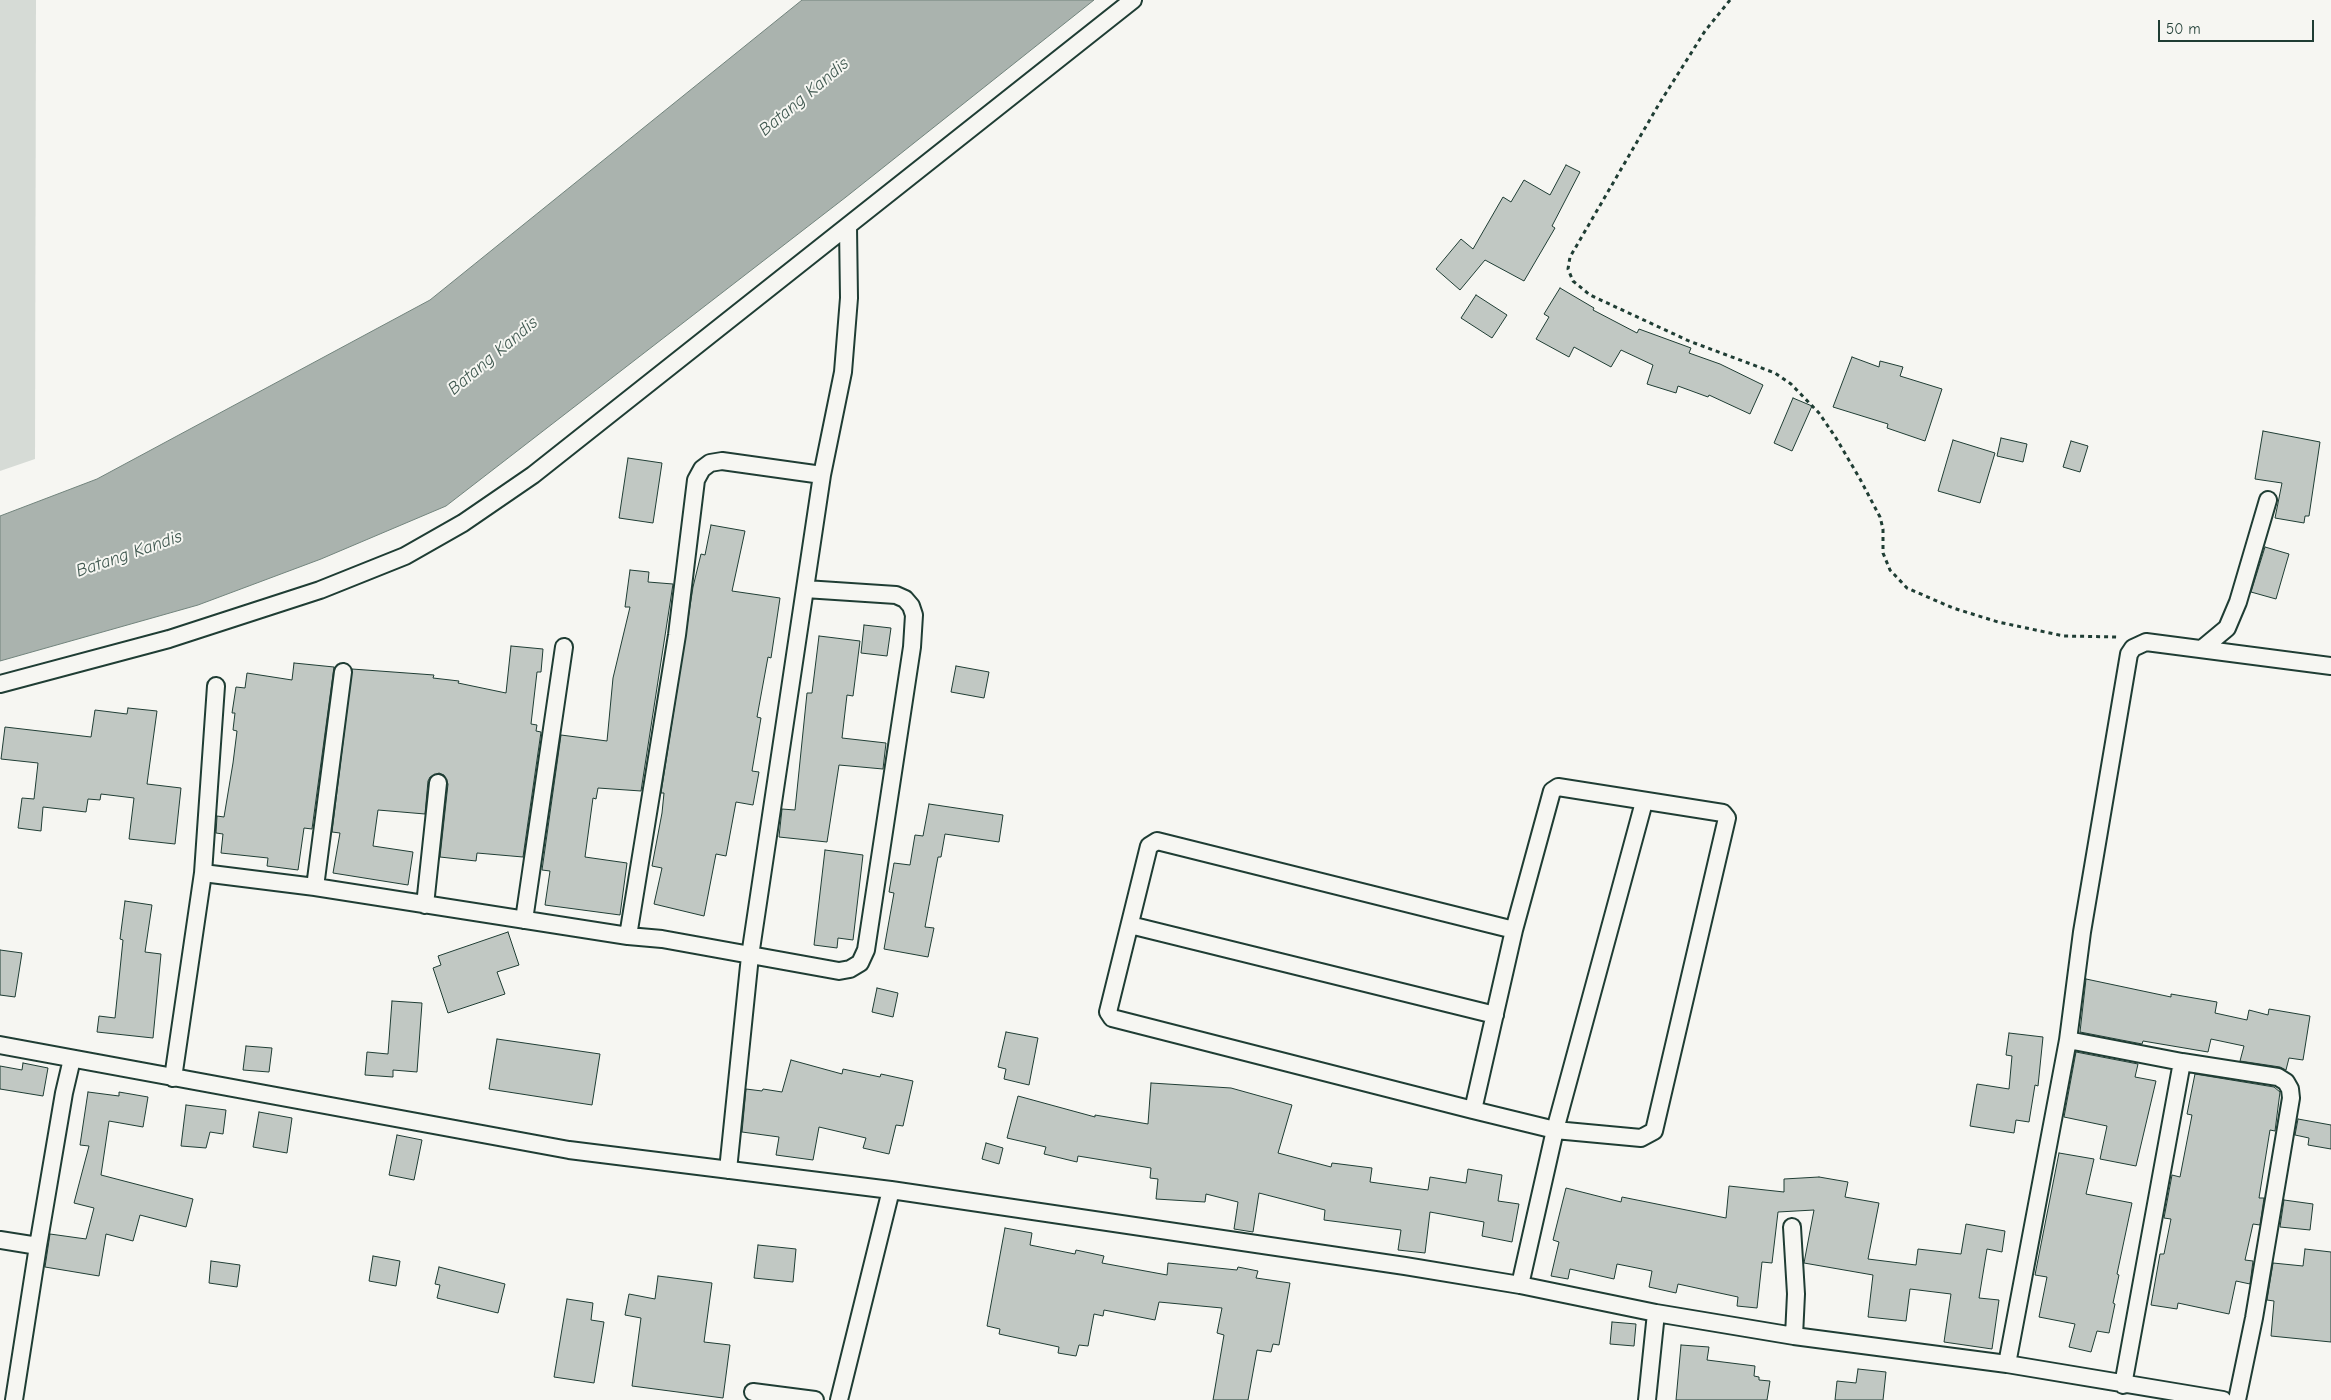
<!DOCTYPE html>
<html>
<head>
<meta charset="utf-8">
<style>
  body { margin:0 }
  #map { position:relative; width:2331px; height:1400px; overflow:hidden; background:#f6f6f2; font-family:"Comic Neue",sans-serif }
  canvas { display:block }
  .scale { position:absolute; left:2158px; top:20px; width:156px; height:22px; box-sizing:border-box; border:2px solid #1f3d34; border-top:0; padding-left:6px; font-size:15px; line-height:18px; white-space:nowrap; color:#1f3d34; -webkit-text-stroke:4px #f6f6f2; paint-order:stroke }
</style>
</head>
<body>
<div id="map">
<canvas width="2331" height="1400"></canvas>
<div class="scale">50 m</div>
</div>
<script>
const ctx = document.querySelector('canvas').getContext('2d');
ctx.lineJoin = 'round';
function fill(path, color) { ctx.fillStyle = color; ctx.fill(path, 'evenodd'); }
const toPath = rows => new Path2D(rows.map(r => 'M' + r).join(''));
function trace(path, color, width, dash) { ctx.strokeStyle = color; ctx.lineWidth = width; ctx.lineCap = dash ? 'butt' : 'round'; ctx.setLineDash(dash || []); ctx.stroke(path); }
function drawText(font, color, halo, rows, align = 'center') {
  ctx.font = font + ' "Comic Neue",sans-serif'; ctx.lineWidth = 4; ctx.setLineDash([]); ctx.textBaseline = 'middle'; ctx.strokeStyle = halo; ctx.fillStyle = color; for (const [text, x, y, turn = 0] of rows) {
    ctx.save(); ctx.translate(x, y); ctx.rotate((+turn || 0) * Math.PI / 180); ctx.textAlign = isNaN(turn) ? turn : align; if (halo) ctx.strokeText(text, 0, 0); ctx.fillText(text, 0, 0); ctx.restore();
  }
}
fill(toPath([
  [0,0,36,0,35,459,0,471]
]), '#d6dbd6');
const water = toPath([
  [802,0,1094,0,846,197,446,506,321,559,198,605,0,661,0,516,97,479,430,300,802,0]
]);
fill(water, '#aab3ae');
trace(water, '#72847d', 1);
const building = toPath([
  [1566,165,1580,172,1552,226,1555,228,1524,281,1485,260,1460,290,1436,269,1461,239,1473,249,1503,197,1511,202,1524,180,1550,195,1566,165],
  [1560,288,1594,308,1593,310,1637,333,1639,329,1691,348,1689,353,1720,364,1763,385,1750,414,1709,395,1708,397,1678,386,1676,393,1647,384,1653,365,1621,350,1611,367,1574,347,1569,357,1536,339,1549,317,1544,314,1560,288],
  [1476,295,1507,315,1492,338,1461,318,1476,295],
  [1852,357,1879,367,1880,361,1903,367,1900,376,1942,389,1925,441,1887,428,1888,424,1833,407,1852,357],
  [1793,398,1812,406,1792,451,1774,443,1793,398],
  [2263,431,2320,442,2309,516,2305,516,2304,523,2275,518,2282,483,2255,479,2263,431],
  [2001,438,2027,444,2023,462,1997,456,2001,438],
  [1953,440,1995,453,1980,503,1938,491,1953,440],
  [2071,441,2088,446,2080,472,2063,467,2071,441],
  [628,458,662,463,653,523,619,518,628,458],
  [711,525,745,531,732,591,780,598,771,658,768,657,757,717,761,718,752,771,759,772,753,805,736,802,726,856,716,854,704,916,654,904,662,868,652,866,662,813,664,793,661,793,693,587,701,554,705,555,711,525],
  [2265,547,2289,554,2276,599,2251,592,2265,547],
  [630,570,649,572,648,582,673,584,641,791,598,788,596,799,593,798,585,857,627,863,620,915,545,905,550,871,542,870,561,735,607,741,613,678,630,607,625,607,630,570],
  [864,625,891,628,887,656,861,653,864,625],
  [819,636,860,641,853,696,847,695,842,738,886,743,883,769,839,765,827,842,779,837,782,809,795,810,807,693,812,693,819,636],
  [511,646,543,649,541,672,537,672,531,724,537,725,536,731,541,732,523,857,477,853,476,861,440,857,448,784,444,775,439,773,430,777,428,781,425,814,378,810,373,846,413,852,408,885,333,873,340,833,332,832,352,669,434,675,433,678,459,681,458,683,506,693,511,646],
  [294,663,334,667,312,829,304,828,298,870,267,866,268,858,221,853,223,834,216,833,217,816,224,817,233,763,237,731,233,730,235,713,232,713,236,687,245,688,247,673,292,680,294,663],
  [956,666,989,672,984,698,951,692,956,666],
  [128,708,157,711,147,784,181,788,175,844,129,839,134,798,101,794,100,800,88,799,86,812,43,807,41,831,18,828,22,798,34,799,38,763,1,759,5,727,91,737,95,710,127,714,128,708],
  [929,804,1003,815,999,842,945,834,941,857,938,857,925,927,934,928,928,957,884,949,894,893,889,892,894,863,910,865,915,835,923,836,929,804],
  [825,850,863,855,853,940,838,938,837,948,814,945,825,850],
  [125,901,152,905,145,952,161,954,153,1038,97,1032,99,1016,115,1018,123,940,120,939,125,901],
  [508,932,519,965,497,972,505,994,448,1013,433,968,441,965,438,956,508,932],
  [0,950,22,953,15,997,0,995,0,950],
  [2086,979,2171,997,2171,994,2217,1002,2215,1013,2247,1020,2249,1010,2268,1015,2269,1009,2310,1016,2303,1060,2289,1058,2286,1070,2280,1067,2240,1061,2244,1046,2211,1039,2208,1052,2143,1041,2142,1044,2080,1032,2086,979],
  [877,988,898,993,893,1017,872,1012,877,988],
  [392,1001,422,1003,417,1072,393,1070,393,1077,365,1075,367,1052,388,1054,392,1001],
  [1006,1032,1038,1038,1029,1085,1004,1079,1006,1069,998,1067,1006,1032],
  [2009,1033,2043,1037,2038,1086,2035,1085,2029,1122,2016,1120,2014,1133,1970,1126,1977,1084,2009,1089,2012,1056,2006,1055,2009,1033],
  [497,1039,600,1054,592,1105,489,1089,497,1039],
  [246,1046,272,1048,269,1072,243,1070,246,1046],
  [2076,1052,2138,1064,2135,1077,2156,1081,2136,1166,2100,1159,2107,1126,2064,1117,2076,1052],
  [791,1060,842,1074,843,1069,880,1077,881,1074,913,1081,903,1126,896,1125,889,1154,863,1148,866,1138,819,1127,813,1160,776,1155,779,1137,742,1132,746,1089,762,1091,763,1089,782,1092,791,1060],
  [23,1063,48,1068,43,1096,0,1089,0,1066,22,1070,23,1063],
  [2195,1074,2274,1087,2280,1092,2275,1131,2270,1130,2259,1198,2264,1198,2260,1225,2253,1224,2245,1260,2253,1261,2250,1284,2236,1281,2229,1314,2178,1303,2177,1309,2151,1305,2160,1254,2164,1254,2171,1219,2164,1218,2172,1175,2180,1177,2192,1115,2187,1114,2195,1074],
  [1151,1083,1231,1088,1292,1105,1278,1153,1331,1167,1332,1163,1372,1168,1370,1182,1428,1190,1430,1177,1466,1183,1468,1169,1502,1175,1498,1201,1519,1204,1512,1242,1482,1236,1484,1222,1430,1212,1425,1253,1398,1250,1401,1230,1324,1220,1325,1210,1259,1193,1253,1232,1234,1229,1238,1202,1206,1194,1205,1202,1156,1199,1158,1179,1150,1178,1151,1168,1078,1156,1077,1162,1044,1154,1046,1147,1007,1138,1018,1096,1095,1117,1095,1115,1148,1124,1151,1083],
  [88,1092,119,1096,119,1092,148,1097,143,1127,109,1121,101,1175,193,1199,186,1227,140,1215,133,1241,106,1234,99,1276,45,1267,50,1234,86,1239,94,1208,74,1203,89,1146,80,1145,88,1092],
  [186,1105,226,1110,223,1134,210,1132,206,1148,181,1146,186,1105],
  [259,1112,292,1118,287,1153,253,1147,259,1112],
  [2298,1119,2331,1125,2331,1149,2308,1145,2309,1138,2295,1135,2298,1119],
  [397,1135,422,1140,414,1180,389,1175,397,1135],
  [986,1143,1003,1148,999,1164,982,1159,986,1143],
  [2059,1153,2094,1159,2086,1194,2132,1203,2117,1274,2119,1275,2113,1303,2115,1304,2109,1333,2097,1331,2091,1352,2069,1347,2075,1324,2039,1317,2047,1277,2035,1275,2059,1153],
  [1819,1177,1848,1182,1845,1197,1879,1203,1868,1259,1916,1265,1918,1249,1961,1254,1966,1224,2005,1231,2002,1252,1987,1249,1979,1298,1999,1300,1992,1349,1944,1342,1951,1294,1910,1289,1906,1321,1868,1317,1873,1275,1804,1263,1814,1210,1778,1212,1772,1263,1762,1262,1757,1308,1737,1306,1738,1297,1678,1284,1676,1293,1649,1287,1652,1271,1617,1264,1614,1279,1570,1269,1568,1279,1551,1276,1559,1242,1553,1240,1566,1188,1621,1202,1622,1197,1726,1218,1729,1186,1784,1192,1784,1179,1819,1177],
  [2284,1200,2313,1204,2310,1230,2280,1227,2284,1200],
  [1005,1228,1032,1233,1030,1245,1075,1254,1076,1250,1104,1256,1102,1263,1167,1275,1168,1263,1237,1270,1238,1267,1258,1271,1256,1278,1290,1283,1279,1345,1273,1344,1271,1352,1257,1350,1248,1400,1213,1400,1224,1335,1217,1333,1222,1308,1159,1302,1155,1320,1104,1310,1103,1316,1094,1314,1088,1346,1079,1345,1076,1356,1058,1353,1059,1347,999,1334,1000,1329,987,1326,1005,1228],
  [758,1245,796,1249,793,1282,754,1278,758,1245],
  [2305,1249,2331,1252,2331,1342,2271,1336,2274,1301,2267,1300,2273,1263,2303,1266,2305,1249],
  [373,1256,400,1261,396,1286,369,1281,373,1256],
  [211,1261,240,1265,237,1287,209,1283,211,1261],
  [439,1267,505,1284,498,1313,437,1298,440,1285,435,1284,439,1267],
  [658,1276,712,1283,704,1342,730,1345,723,1398,632,1386,641,1318,625,1315,629,1294,655,1299,658,1276],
  [567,1299,593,1303,591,1320,604,1322,594,1383,554,1377,567,1299],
  [1612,1322,1636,1324,1634,1346,1610,1344,1612,1322],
  [1681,1345,1709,1347,1707,1360,1755,1366,1754,1376,1759,1377,1759,1380,1770,1381,1767,1400,1676,1400,1681,1345],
  [1858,1369,1886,1372,1883,1400,1835,1400,1837,1381,1856,1383,1858,1369]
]);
fill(building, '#c1c8c3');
trace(building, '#1f3d34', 1);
const minor = toPath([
  [2203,648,2227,628,2238,602,2268,500],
  [0,684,169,639,320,590,405,556,463,523,533,475,1133,0],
  [203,873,315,887,628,936,662,939,839,971,850,969,860,963,866,950,912,647,914,615,911,606,905,599,896,595,805,589],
  [315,887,343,672],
  [425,905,438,783],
  [524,920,564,647],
  [1130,925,1495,1015],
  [1514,930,1552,791,1558,787,1723,813,1727,818,1654,1131,1641,1138,1555,1130,1644,802],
  [628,936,677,635,696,480,702,469,710,463,722,461,822,475],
  [2068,1040,2182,1062,2278,1077,2286,1082,2290,1089,2291,1098,2254,1318,2237,1400],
  [0,1045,569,1150,891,1190,1405,1266,1520,1285,1656,1313],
  [173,1078,203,873,216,686],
  [1473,1110,1112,1018,1108,1012,1149,846,1157,841,1514,930,1473,1110,1555,1130,1520,1285],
  [728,1170,750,956,822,475,843,372,849,298,848,227],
  [1792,1227,1796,1294,1794,1336],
  [0,1240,38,1246],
  [2007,1364,2068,1040,2082,932,2129,654,2133,648,2146,642,2331,666],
  [2123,1385,2182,1062],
  [753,1392,815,1400],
  [14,1400,38,1246,64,1093,72,1059],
  [839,1400,891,1190],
  [1647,1400,1656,1313,1794,1336,2007,1364,2223,1400]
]);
trace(minor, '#1f3d34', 20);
trace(toPath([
  [1730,0,1705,31,1659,104,1570,257,1568,269,1573,281,1590,295,1689,341,1775,373,1791,384,1819,413,1836,438,1860,479,1880,517,1883,529,1883,553,1890,570,1907,588,1953,608,1998,622,2064,636,2118,637]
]), '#1f3d34', 3, [4, 4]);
trace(minor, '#f6f6f2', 16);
drawText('italic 18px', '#425a52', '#f6f6f2', [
  ["Batang Kandis",804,97,-40],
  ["Batang Kandis",493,356,-40],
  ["Batang Kandis",129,554,-19]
]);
</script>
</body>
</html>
